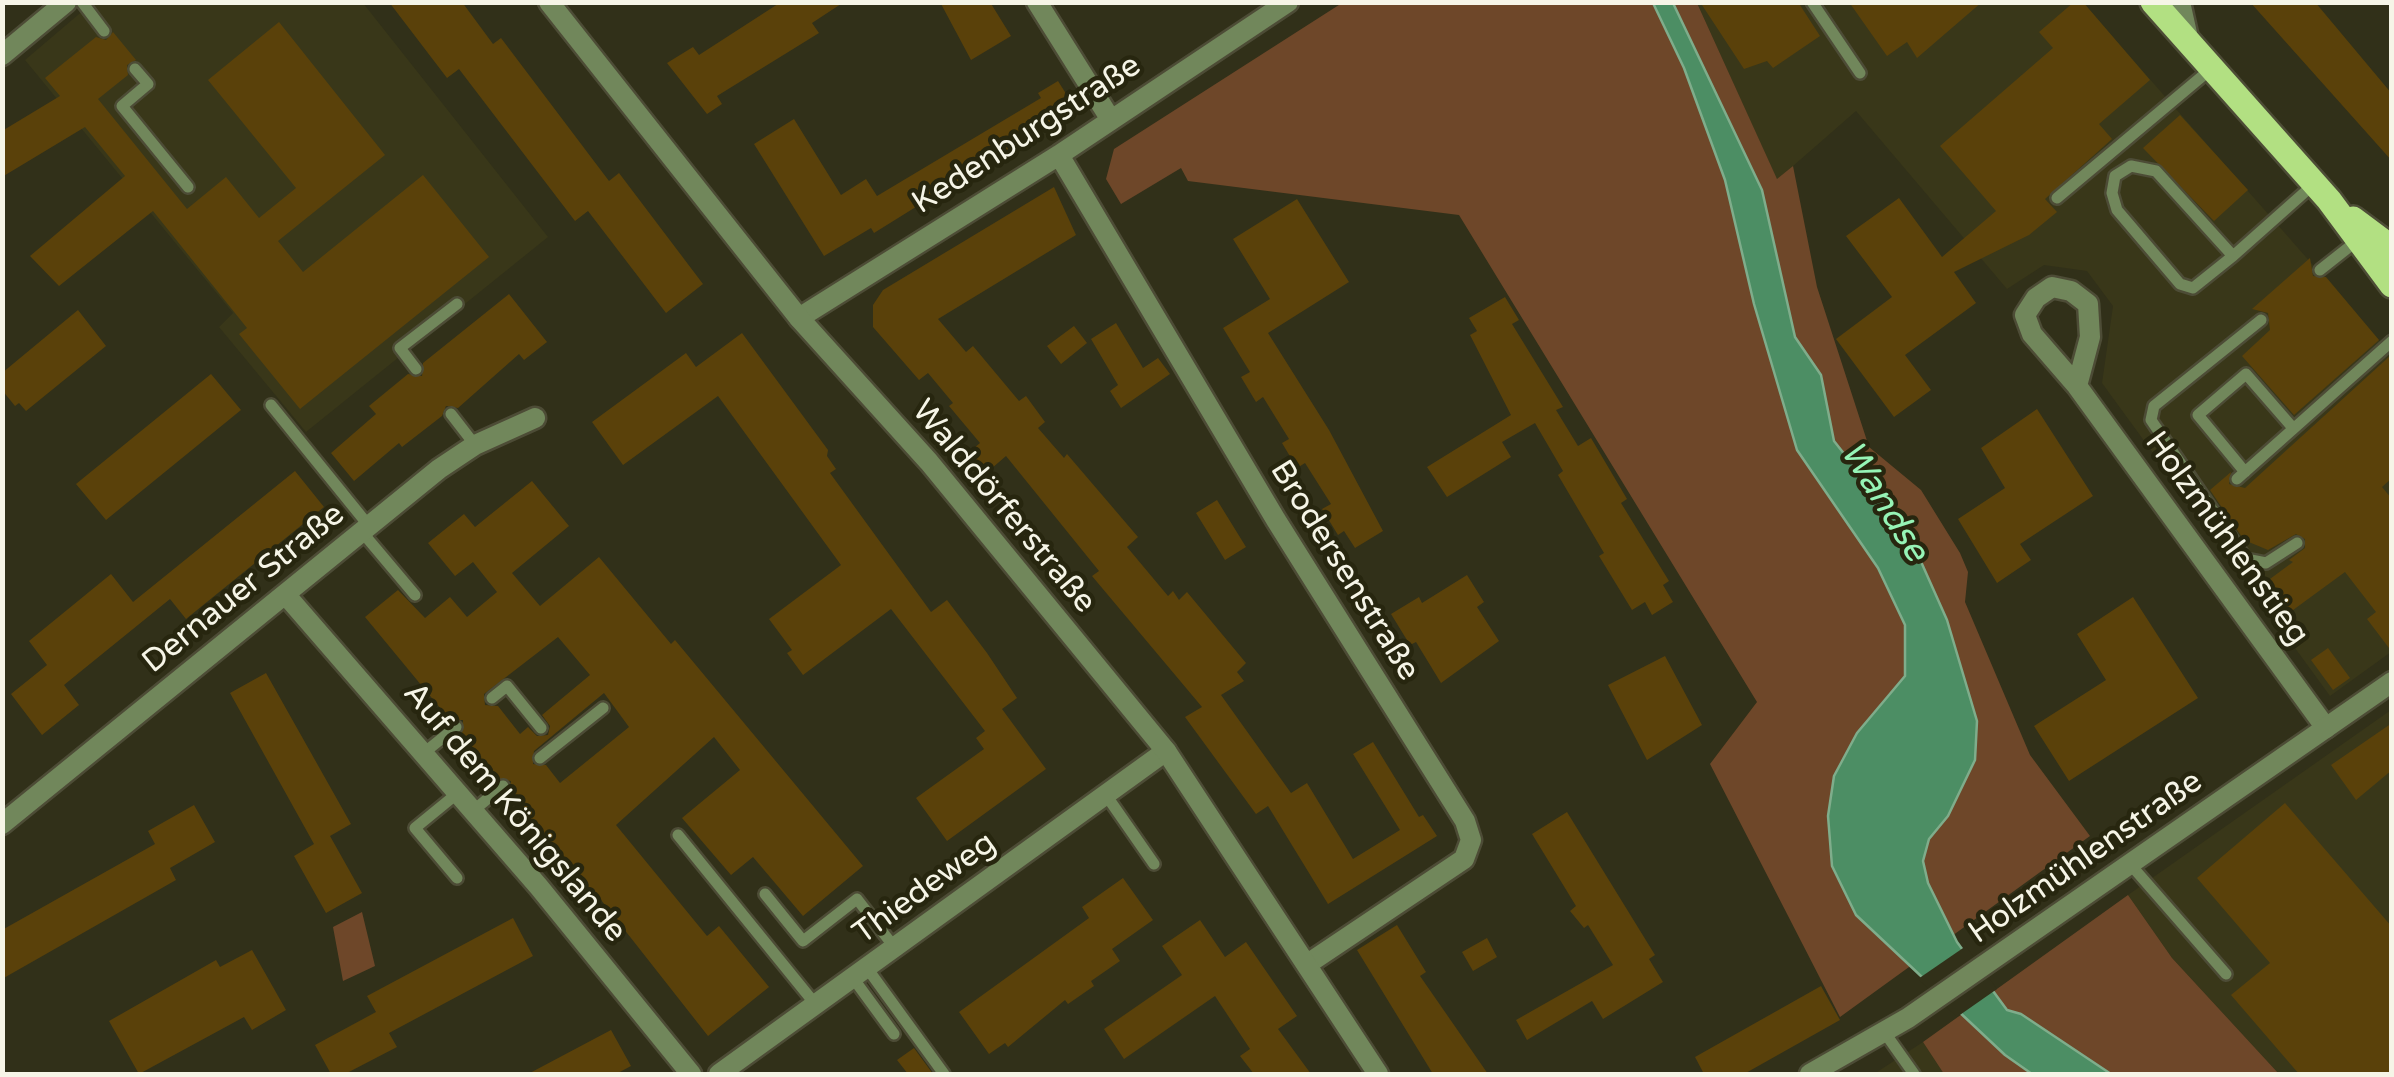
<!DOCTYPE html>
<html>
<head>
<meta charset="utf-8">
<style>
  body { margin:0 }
  #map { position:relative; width:2394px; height:1077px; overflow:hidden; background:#313019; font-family:"Varela Round",sans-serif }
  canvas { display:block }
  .frame { position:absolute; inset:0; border:5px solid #f6f5e7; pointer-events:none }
</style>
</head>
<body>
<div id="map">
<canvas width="2394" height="1077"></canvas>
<div class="frame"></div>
</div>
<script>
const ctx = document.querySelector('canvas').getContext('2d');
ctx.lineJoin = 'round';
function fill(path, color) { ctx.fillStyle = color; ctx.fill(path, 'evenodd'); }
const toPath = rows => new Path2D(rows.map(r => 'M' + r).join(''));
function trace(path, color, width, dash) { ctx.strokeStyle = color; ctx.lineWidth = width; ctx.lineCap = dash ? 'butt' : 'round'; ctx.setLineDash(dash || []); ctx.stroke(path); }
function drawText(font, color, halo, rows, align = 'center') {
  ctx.font = font + ' "Varela Round",sans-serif'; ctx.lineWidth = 9; ctx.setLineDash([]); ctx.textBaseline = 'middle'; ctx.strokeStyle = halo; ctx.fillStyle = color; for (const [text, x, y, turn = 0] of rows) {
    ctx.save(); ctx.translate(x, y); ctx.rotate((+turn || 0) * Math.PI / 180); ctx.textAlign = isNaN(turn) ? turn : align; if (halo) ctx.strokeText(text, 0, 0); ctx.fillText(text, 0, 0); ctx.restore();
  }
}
fill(toPath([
  [92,3,363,3,548,237,306,432,219,327,233,313,25,60],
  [1697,3,2083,3,2391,354,2391,652,2330,696,2102,383,2113,306,2087,271,2044,265,2007,289,1856,111,1777,180],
  [2391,710,2391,1074,2279,1074,2172,958,2128,895],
  [1923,1042,1944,1074,1874,1074]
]), '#393719');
fill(toPath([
  [1342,3,1697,3,1777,179,1793,166,1817,287,1869,447,1921,490,1960,553,1968,572,1965,602,2030,755,2090,836,1840,1017,1710,764,1757,702,1459,215,1188,181,1181,168,1121,204,1106,179,1114,149],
  [2128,895,2172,958,2279,1074,1944,1074,1923,1042],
  [362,912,375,966,343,981,333,927]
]), '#6e4729');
const water = toPath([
  [1653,3,1673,3,1762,190,1795,337,1821,375,1834,441,1910,537,1947,620,1977,721,1975,760,1948,816,1929,839,1923,861,1928,883,1957,942,2007,1010,2021,1014,2111,1074,2032,1074,2005,1055,1856,915,1832,866,1828,816,1834,776,1857,733,1905,676,1905,625,1878,568,1797,450,1754,304,1725,180,1684,68,1653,3]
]);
fill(water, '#4c8e64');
trace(water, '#7fad8b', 2.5);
fill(toPath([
  [1966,946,1997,989,1957,1017,1918,979]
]), '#313019');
fill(toPath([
  [389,2,462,2,493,44,501,38,609,181,619,173,703,284,666,313,588,211,575,221,459,69,447,78],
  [781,2,844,2,812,23,819,33,717,96,722,104,707,114,667,63,693,47,699,55],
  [940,2,990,2,1011,36,971,60],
  [1700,2,1798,2,1820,36,1773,68,1767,61,1744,69],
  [1849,2,1982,2,1917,58,1907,42,1887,56],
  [2074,2,2083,2,2150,80,2099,124,2112,139,2045,199,2057,212,2029,235,1954,272,1976,303,1905,355,1931,390,1894,417,1836,339,1892,297,1846,236,1899,198,1942,257,1996,211,1940,146,2053,48,2039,32],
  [2250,2,2315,2,2392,94,2392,161],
  [279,22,385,155,278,241,303,272,423,175,489,257,300,409,239,334,247,328,153,211,59,286,30,256,125,176,85,127,2,177,2,131,60,96,45,78,96,37,106,40,113,32,136,60,127,65,128,75,98,99,187,209,226,177,259,218,296,188,208,80],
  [1058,81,1075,108,874,233,871,228,824,256,754,144,794,119,841,195,866,179,877,196,1041,98,1038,93],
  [2180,115,2248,190,2214,221,2143,148],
  [1054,187,1076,235,938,319,966,352,973,346,1019,401,1026,396,1045,422,1038,428,1064,458,1067,454,1138,537,1127,547,1168,596,1173,591,1179,600,1187,592,1246,663,1237,672,1244,681,1221,695,1291,793,1307,783,1353,859,1400,830,1353,754,1373,742,1419,817,1423,815,1437,836,1328,904,1268,806,1256,814,1185,717,1202,707,1092,576,1099,571,1006,456,984,475,967,454,980,443,949,406,953,403,928,373,919,380,873,327,873,305,883,290],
  [1297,199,1349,282,1268,333,1329,430,1383,531,1355,548,1344,531,1338,535,1322,509,1331,504,1305,463,1297,468,1282,443,1289,439,1263,397,1256,402,1241,377,1250,372,1223,328,1270,299,1233,239],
  [2310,258,2313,276,2326,277,2379,340,2294,415,2242,356,2270,330,2268,313,2252,309],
  [509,294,547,342,524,360,519,354,458,408,446,406,442,416,402,447,399,443,354,481,331,453,376,414,369,406,408,374,422,376,423,363],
  [1505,297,1519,320,1512,324,1563,407,1556,410,1578,446,1591,438,1627,499,1621,503,1669,581,1663,585,1673,602,1652,615,1645,602,1632,610,1599,556,1604,553,1558,475,1563,471,1535,423,1502,442,1511,457,1447,497,1427,467,1511,415,1470,335,1477,331,1469,318],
  [78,310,106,346,26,411,19,403,15,406,2,390,2,373],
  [1116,323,1143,368,1158,358,1170,374,1121,408,1110,391,1118,385,1091,339],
  [1074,326,1087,343,1061,364,1047,346],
  [742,333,828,450,827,456,836,469,830,473,931,612,947,600,987,653,1017,698,1002,709,1046,769,947,841,916,798,984,749,976,738,985,731,891,609,803,675,787,653,792,650,769,619,841,565,718,396,623,465,592,422,686,353,696,367],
  [2391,355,2392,478,2382,487,2392,499,2392,652,2367,619,2376,612,2345,572,2278,621,2255,590,2293,562,2289,560,2305,548,2305,539,2296,534,2268,550,2244,540,2210,490,2231,472,2229,484,2245,488],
  [211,374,241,410,106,520,76,484],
  [2037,409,2093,496,2020,544,2031,560,1997,583,1958,519,2005,488,1981,448],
  [295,471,324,507,186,619,170,599,64,685,79,705,42,735,11,694,47,665,29,641,111,574,133,602],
  [532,481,569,526,512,573,540,606,599,557,671,644,675,640,863,866,803,916,753,857,731,875,682,818,740,770,714,737,616,825,707,936,719,926,769,987,708,1036,594,891,591,893,509,793,511,781,497,779,462,734,463,720,450,720,365,617,398,590,425,618,450,597,467,617,497,592,473,562,455,576,428,543,464,514,475,527],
  [558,637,590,675,542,715,550,726,548,735,537,736,528,727,520,734,498,706,485,705,484,694],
  [604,693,629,727,560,783,546,765,533,764,534,751],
  [1217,500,1246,547,1225,560,1196,513],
  [1467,575,1484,602,1477,607,1499,641,1441,683,1416,642,1410,645,1391,614,1419,597,1422,603],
  [2133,597,2198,698,2069,781,2034,726,2106,680,2077,634],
  [2328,648,2350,678,2333,690,2311,660],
  [1665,656,1702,725,1647,760,1608,685],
  [266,673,351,824,330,836,362,893,326,913,294,856,314,844,230,693],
  [2392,723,2392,770,2356,800,2331,765],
  [2285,803,2392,927,2392,1074,2299,1074,2231,995,2270,963,2197,878],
  [194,805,215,842,170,868,176,880,2,979,2,930,155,844,148,831],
  [1567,812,1655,955,1649,959,1663,982,1603,1019,1592,1001,1527,1040,1516,1020,1613,965,1588,925,1584,928,1570,911,1576,906,1532,834],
  [1123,878,1153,920,1112,949,1120,961,1091,981,1094,986,1068,1004,1065,1000,1008,1047,1005,1043,989,1054,959,1012,1089,918,1082,907],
  [513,918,533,956,389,1033,397,1047,345,1074,331,1074,315,1045,376,1012,367,996],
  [1200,920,1225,957,1246,942,1297,1016,1278,1029,1311,1074,1254,1074,1240,1056,1250,1049,1215,996,1124,1059,1104,1029,1182,975,1162,946],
  [1397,925,1426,972,1420,976,1488,1074,1433,1074,1357,950],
  [1487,938,1497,957,1473,971,1462,952],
  [252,950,286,1010,252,1030,244,1017,139,1074,109,1021,216,960,220,967],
  [1821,986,1840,1020,1744,1074,1704,1074,1695,1057],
  [611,1030,631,1066,616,1074,528,1074],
  [914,1048,933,1074,908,1074,897,1060]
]), '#5a410a');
const service = toPath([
  [82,2,104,31],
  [1812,2,1860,73],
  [135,69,148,84,122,106,188,187],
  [2057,198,2212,68],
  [2233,256,2156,171,2131,166,2115,176,2112,193,2117,210,2180,284,2193,288,2233,256,2314,184],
  [2320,270,2358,240],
  [2261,320,2154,406,2151,420,2246,559,2266,563,2297,543],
  [416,369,400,348,457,304],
  [271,405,369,526],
  [451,414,475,445],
  [2245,472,2198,415,2246,374,2293,428],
  [2237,479,2392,341],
  [362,532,415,595],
  [492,698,507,686,541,728],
  [425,752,456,727],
  [540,758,603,708],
  [1106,795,1154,864],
  [474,810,503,786],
  [678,835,816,1005],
  [2130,864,2226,974],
  [457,878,415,828,459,792],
  [765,894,803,941,857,899,895,948],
  [867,968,944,1074],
  [853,978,894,1034],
  [1885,1033,1914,1074]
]);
const minor = toPath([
  [1037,2,1111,120],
  [2180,2,2188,38],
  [2,55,66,2],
  [1059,155,1276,520,1465,821,1471,840,1464,859,1309,963],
  [799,318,1059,155,1288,2],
  [2077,386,2090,337,2088,304,2071,291,2052,287,2036,298,2025,315,2032,334,2077,386,2326,728],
  [285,594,539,887,691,1074],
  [2,824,439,469,475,445,535,418],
  [719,1074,1166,751]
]);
const tertiary = toPath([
  [549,2,799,318,929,462,1166,751,1378,1074],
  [1810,1074,1908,1018,2392,682]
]);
const primary = toPath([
  [2153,2,2329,200,2392,285],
  [2353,219,2392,248]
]);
trace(service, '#4d4c36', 16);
trace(minor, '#4d4c36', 25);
trace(tertiary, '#4d4c36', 25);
trace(primary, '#4d4c36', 30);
trace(service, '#71875b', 11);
trace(minor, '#71875b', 20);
trace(tertiary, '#71875b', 20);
trace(primary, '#b2e082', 25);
drawText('32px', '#f6f5e7', '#27260f', [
  ["Kedenburgstraße",1027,135,-33],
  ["Walddörferstraße",1003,507,50],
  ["Holzmühlenstieg",2226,539,54],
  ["Brodersenstraße",1344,571,58],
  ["Dernauer Straße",244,589,-39],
  ["Auf dem Königslande",514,813,50],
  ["Holzmühlenstraße",2086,858,-35],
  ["Thiedeweg",925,889,-36]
]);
drawText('italic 35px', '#96f4b6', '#27260f', [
  ["Wandse",1883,502,58]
]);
</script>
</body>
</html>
